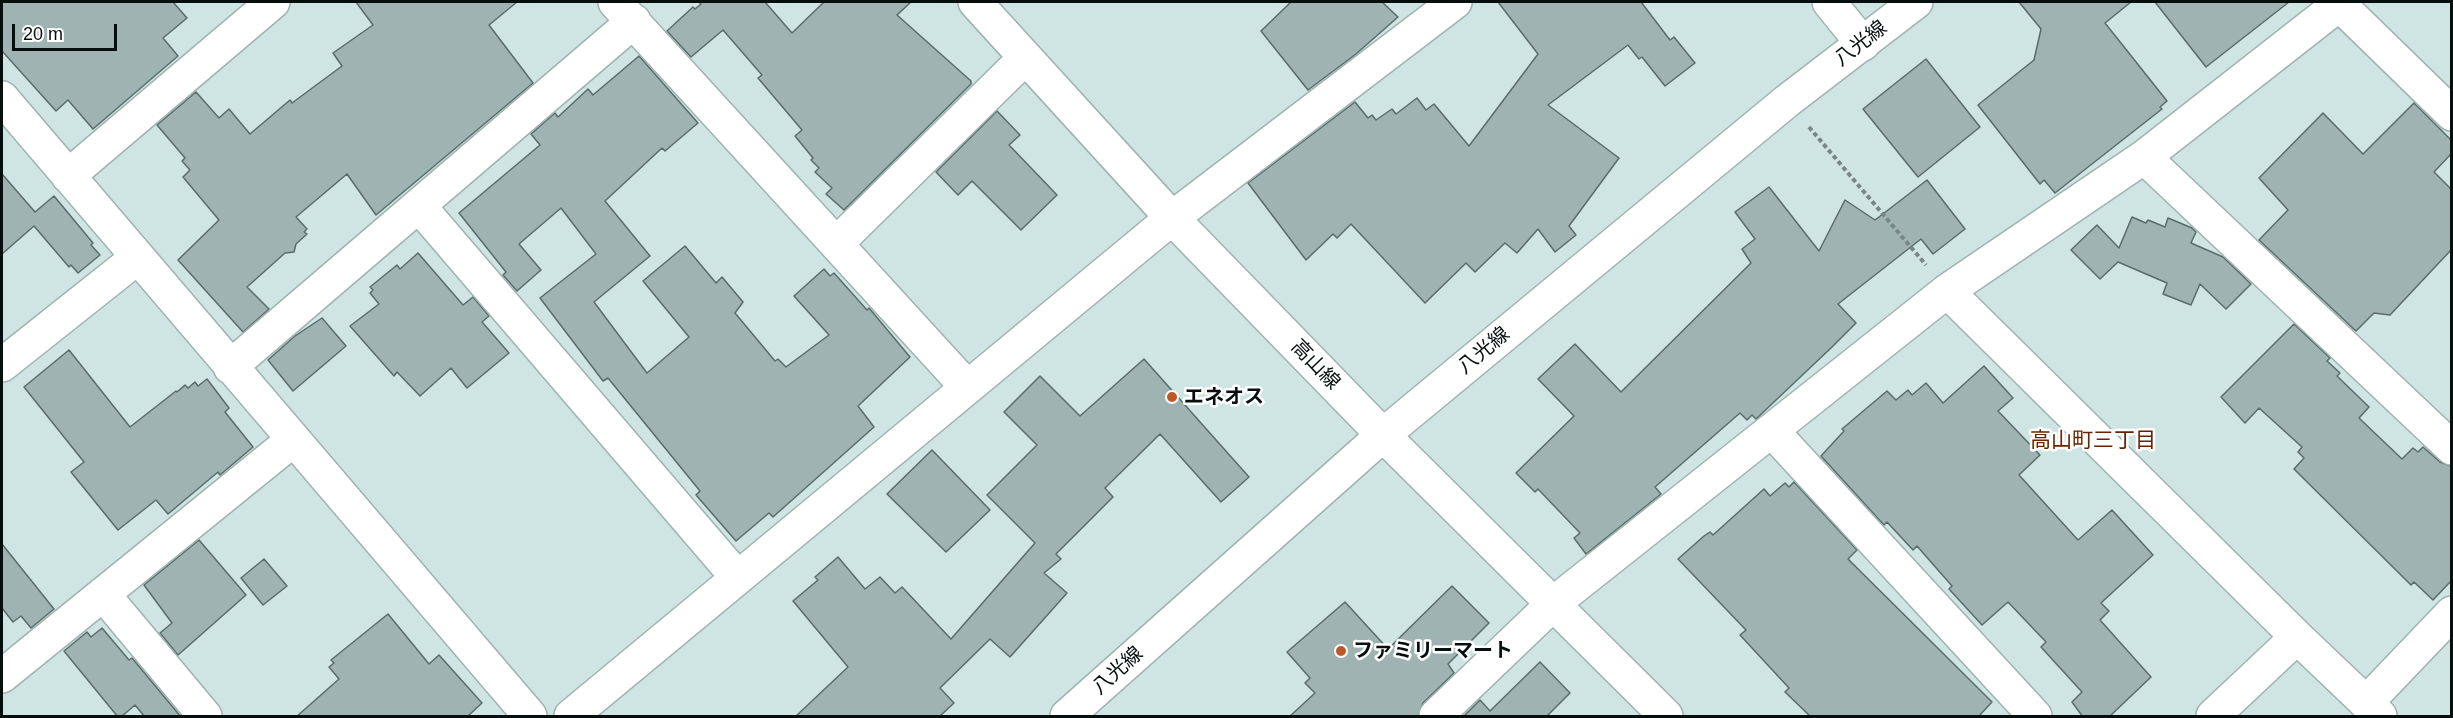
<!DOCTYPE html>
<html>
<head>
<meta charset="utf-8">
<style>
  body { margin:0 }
  #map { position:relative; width:2453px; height:718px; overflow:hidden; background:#cfe5e3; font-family:Arial,sans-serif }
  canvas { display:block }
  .frame { position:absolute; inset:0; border:3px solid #070e0e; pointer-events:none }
  .scale { position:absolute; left:12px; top:24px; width:105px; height:27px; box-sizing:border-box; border:3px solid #070e0e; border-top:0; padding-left:8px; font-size:18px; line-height:21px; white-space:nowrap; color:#070e0e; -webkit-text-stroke:4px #fff; paint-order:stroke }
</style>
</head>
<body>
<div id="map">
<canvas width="2453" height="718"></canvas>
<div class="frame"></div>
<div class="scale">20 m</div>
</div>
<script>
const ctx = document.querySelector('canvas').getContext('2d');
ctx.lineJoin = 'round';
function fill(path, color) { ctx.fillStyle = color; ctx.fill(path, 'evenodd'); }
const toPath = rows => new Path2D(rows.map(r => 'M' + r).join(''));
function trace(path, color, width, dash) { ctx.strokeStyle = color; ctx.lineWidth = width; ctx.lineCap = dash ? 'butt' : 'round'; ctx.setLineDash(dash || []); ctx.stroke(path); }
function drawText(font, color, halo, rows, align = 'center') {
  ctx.font = font + ' Arial,"Noto Sans JP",sans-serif'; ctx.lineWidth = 5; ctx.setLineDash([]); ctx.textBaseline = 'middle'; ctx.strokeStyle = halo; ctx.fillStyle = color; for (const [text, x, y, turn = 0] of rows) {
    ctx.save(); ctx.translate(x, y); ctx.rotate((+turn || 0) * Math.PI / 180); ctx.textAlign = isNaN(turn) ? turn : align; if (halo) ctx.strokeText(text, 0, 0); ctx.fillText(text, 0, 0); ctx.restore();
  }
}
const building = toPath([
  [2,2,173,2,187,18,163,38,178,56,93,129,68,100,56,111,2,51,2,2],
  [356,2,517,2,489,25,533,83,376,215,347,174,296,217,307,229,304,232,307,234,296,244,294,252,285,253,247,287,269,309,243,332,178,260,219,220,183,177,190,170,182,161,185,158,157,125,196,92,219,118,229,109,250,134,290,100,292,103,342,66,333,53,373,25,356,2],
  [699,2,765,2,792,33,824,2,911,2,897,15,971,81,971,84,844,210,826,194,832,188,815,172,819,168,811,160,813,158,795,136,802,130,758,78,762,75,723,30,691,57,667,31,693,7,695,9,701,4,699,2],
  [1291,2,1382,2,1398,17,1356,54,1308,90,1261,31,1291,2],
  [1498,2,1641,2,1670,40,1674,37,1695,63,1665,86,1642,57,1639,59,1628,45,1548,105,1619,158,1569,226,1576,235,1555,252,1538,229,1517,253,1505,243,1475,272,1466,263,1425,303,1351,224,1337,238,1333,234,1306,260,1248,183,1355,102,1368,118,1372,115,1376,120,1392,109,1396,114,1417,98,1426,110,1434,104,1469,146,1538,54,1498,2],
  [2019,2,2131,2,2105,23,2167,101,2160,107,2162,109,2055,193,2044,180,2040,184,1978,105,2034,60,2041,29,2019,2],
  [2155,2,2289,2,2206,67,2155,2],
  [639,56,698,123,665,151,662,148,605,201,650,256,594,302,647,373,689,337,643,281,685,246,716,283,722,277,743,302,735,313,775,361,778,359,786,367,829,335,794,296,824,269,830,276,834,273,867,310,869,308,910,357,858,406,874,427,773,517,769,513,736,541,696,495,700,491,608,378,603,381,540,298,596,254,561,208,519,244,541,270,517,291,503,275,506,272,459,213,540,145,531,134,555,113,558,117,588,89,593,95,639,56],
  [1926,59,1980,127,1918,177,1863,109,1926,59],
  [2414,103,2451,140,2451,154,2434,172,2451,189,2451,250,2390,315,2374,313,2356,331,2259,240,2288,210,2259,178,2323,113,2363,154,2414,103],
  [997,111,1020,135,1009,145,1057,195,1021,230,972,181,958,195,936,172,997,111],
  [2,174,35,212,54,196,93,243,91,245,100,255,78,273,71,265,69,267,34,226,2,254,2,174],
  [1927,180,1965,229,1933,254,1921,239,1838,304,1856,323,1832,347,1756,419,1752,415,1747,420,1740,413,1655,487,1661,494,1586,554,1574,538,1580,533,1538,489,1535,492,1516,473,1574,416,1538,379,1575,344,1621,392,1751,263,1742,249,1755,239,1735,212,1769,187,1819,251,1845,200,1875,220,1927,180],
  [2132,217,2146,223,2148,220,2165,227,2168,218,2192,228,2196,232,2191,243,2223,257,2251,284,2226,309,2200,284,2191,305,2163,294,2167,283,2118,262,2100,279,2071,250,2097,225,2119,248,2132,217],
  [418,253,463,305,473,297,489,316,482,322,509,353,467,388,451,368,420,396,397,372,394,376,350,326,379,304,370,293,373,290,370,287,397,265,400,269,418,253],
  [322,318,346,346,293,391,268,360,295,336,322,318],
  [2294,324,2330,358,2327,361,2340,373,2337,376,2369,407,2359,418,2402,459,2413,448,2418,452,2423,447,2440,462,2451,466,2451,581,2433,600,2414,582,2411,585,2294,469,2304,458,2298,452,2302,447,2259,408,2245,423,2221,397,2294,324],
  [69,350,130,427,176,391,177,392,185,385,188,388,195,382,198,386,207,379,229,408,225,412,253,447,220,475,218,472,168,514,156,500,118,530,71,472,84,462,24,387,69,350],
  [1144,359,1249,477,1221,502,1160,434,1105,488,1113,497,1056,554,1061,559,1044,573,1067,593,1010,657,990,639,940,688,954,703,939,717,795,717,848,667,793,601,818,580,815,577,838,557,865,589,880,577,895,593,902,587,951,639,1035,543,987,495,1037,445,1004,412,1040,376,1080,416,1144,359],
  [1984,366,2013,398,1998,411,2040,455,2019,475,2078,540,2112,510,2153,555,2101,603,2109,611,2100,620,2151,677,2109,717,2083,717,2072,702,2082,692,2041,647,2046,642,2008,602,1982,625,1949,589,1952,586,1917,546,1913,550,1887,522,1884,525,1821,456,1844,431,1842,429,1887,391,1896,400,1908,390,1912,395,1926,383,1943,403,1984,366],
  [932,450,990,510,946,552,887,494,932,450],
  [1794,482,1857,550,1848,559,1992,702,1978,717,1811,717,1785,692,1789,688,1740,635,1746,630,1678,559,1704,536,1710,532,1713,535,1764,489,1770,496,1785,483,1789,487,1794,482],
  [199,540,246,595,178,655,160,633,172,623,144,585,199,540],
  [2,544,54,609,31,628,21,616,13,622,2,608,2,544],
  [264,559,287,586,263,605,241,578,264,559],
  [1452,586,1489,623,1448,664,1454,673,1423,703,1418,717,1289,717,1315,693,1305,683,1310,678,1287,652,1345,602,1388,649,1452,586],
  [388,614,429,664,439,655,482,703,467,717,296,717,339,679,329,667,334,663,331,660,388,614],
  [102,628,129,660,132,658,181,717,145,717,135,705,121,717,118,717,64,651,87,632,91,637,102,628],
  [1540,662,1570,693,1546,717,1463,717,1480,700,1490,711,1540,662]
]);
fill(building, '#9fb4b2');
trace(building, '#596c6a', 1.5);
const minor = toPath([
  [615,2,967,387],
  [1829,2,1863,44],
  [2339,4,2452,114],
  [2,98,530,716],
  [2144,157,2452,448],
  [68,176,273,2],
  [419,206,737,577],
  [836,244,1025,58],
  [1947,291,2297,637,2380,716],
  [2,365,138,257],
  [230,367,634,21],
  [1772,431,2035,716],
  [103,594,205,716],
  [2,676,293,440],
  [2366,703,2452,613],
  [571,716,1172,218,1455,2],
  [1436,716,1554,603,1947,291,2144,157,2342,2],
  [2213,716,2297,637]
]);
const tertiary = toPath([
  [975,2,1172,218,1383,435,1666,716],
  [1067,716,1383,435,1787,101,1916,2]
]);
trace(minor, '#9eb3b1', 36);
trace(tertiary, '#9eb3b1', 36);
trace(toPath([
  [1809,127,1926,265]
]), '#788786', 4, [4.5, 3]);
trace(minor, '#fff', 33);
trace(tertiary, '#fff', 33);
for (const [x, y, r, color] of [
  [1172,397,6,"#be5828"],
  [1341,651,6,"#be5828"]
]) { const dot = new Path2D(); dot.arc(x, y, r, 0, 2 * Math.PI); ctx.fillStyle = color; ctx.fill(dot); trace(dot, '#fff', 2); }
drawText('20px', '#070e0e', '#fff', [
  ["八光線",1861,44,-38],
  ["八光線",1484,351,-40],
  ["高山線",1315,365,46],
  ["八光線",1118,671,-42]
]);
drawText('bold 20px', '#070e0e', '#fff', [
  ["エネオス",1184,397],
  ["ファミリーマート",1353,651]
], 'left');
drawText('21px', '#642503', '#fff', [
  ["高山町三丁目",2093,441]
]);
</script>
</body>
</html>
